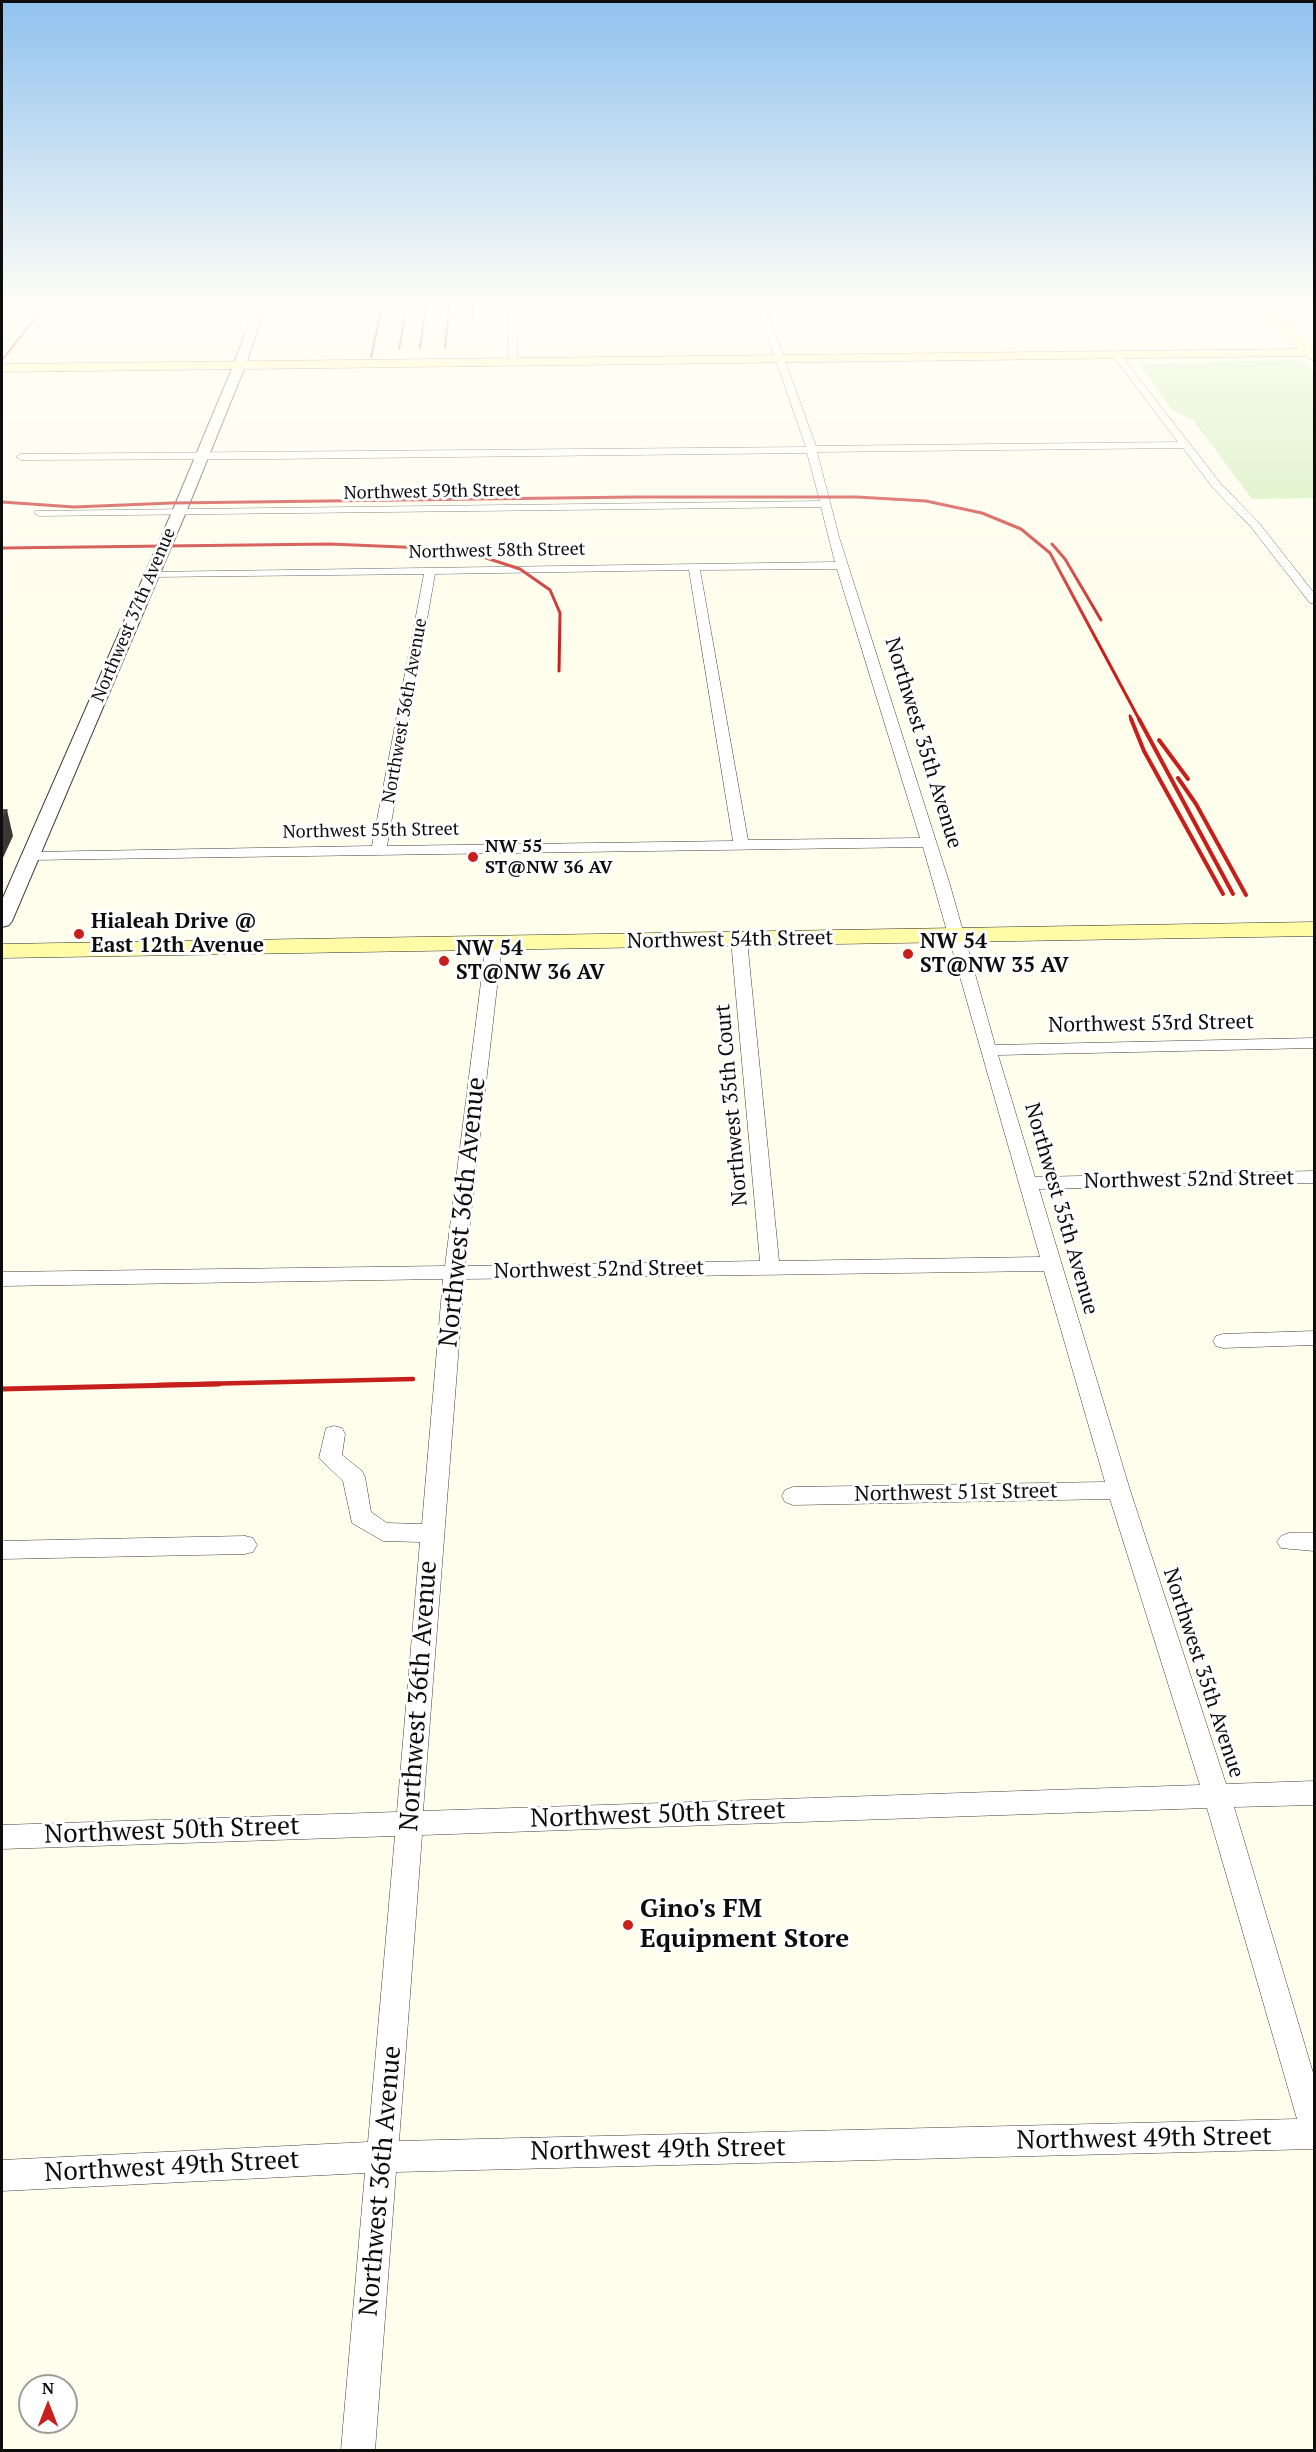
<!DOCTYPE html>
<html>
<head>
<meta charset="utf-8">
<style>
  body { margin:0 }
  #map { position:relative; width:1316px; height:2452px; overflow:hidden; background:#fffdec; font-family:"PT Serif",serif }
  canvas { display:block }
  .frame { position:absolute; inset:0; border:3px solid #0d0d0d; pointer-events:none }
  .north { position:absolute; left:18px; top:2374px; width:60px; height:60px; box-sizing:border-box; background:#fff; border:2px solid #9e9e9e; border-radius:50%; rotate:0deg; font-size:16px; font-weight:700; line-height:24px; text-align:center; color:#0d0d0d }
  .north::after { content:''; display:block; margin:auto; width:21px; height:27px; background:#c61f1c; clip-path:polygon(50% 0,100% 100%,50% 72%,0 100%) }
</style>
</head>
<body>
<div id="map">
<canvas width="1316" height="2452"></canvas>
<div class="frame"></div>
<div class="north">N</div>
</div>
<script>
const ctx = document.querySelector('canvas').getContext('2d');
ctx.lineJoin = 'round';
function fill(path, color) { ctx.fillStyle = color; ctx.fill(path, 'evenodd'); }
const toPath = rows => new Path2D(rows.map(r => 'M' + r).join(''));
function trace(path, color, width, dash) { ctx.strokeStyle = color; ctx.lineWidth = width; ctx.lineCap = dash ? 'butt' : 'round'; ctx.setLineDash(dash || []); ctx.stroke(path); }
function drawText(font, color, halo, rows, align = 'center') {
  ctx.font = font + ' "PT Serif",serif'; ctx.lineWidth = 6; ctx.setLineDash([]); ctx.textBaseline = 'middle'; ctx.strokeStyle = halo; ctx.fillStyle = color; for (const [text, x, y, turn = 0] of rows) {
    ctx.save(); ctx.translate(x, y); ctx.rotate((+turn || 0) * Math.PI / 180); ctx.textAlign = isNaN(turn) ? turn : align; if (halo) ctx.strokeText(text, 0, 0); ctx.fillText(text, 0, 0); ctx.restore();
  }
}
fill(toPath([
  [1292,360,1305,362,1314,371,1314,498,1252,499,1193,420,1172,410,1140,364]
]), '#cdecb3');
const minor = toPath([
  [509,306,517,306,517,362,513,365,509,362,509,306],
  [757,306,765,306,816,446,1178,442,1112,355,1119,353,1221,484,1259,523,1314,593,1314,603,1310,603,1251,527,1213,488,1183,448,817,452,839,537,950,885,995,1045,1314,1038,1314,1048,998,1055,1035,1177,1314,1171,1314,1183,1039,1189,1130,1490,1226,1784,1314,1781,1314,1805,1234,1807,1314,2076,1314,2149,396,2172,375,2450,341,2450,365,2173,2,2191,2,2160,368,2142,395,1836,2,1849,2,1825,397,1812,420,1542,383,1541,352,1523,343,1481,319,1458,326,1428,334,1426,342,1428,345,1434,342,1455,362,1471,365,1477,371,1512,387,1523,422,1524,443,1279,2,1286,2,1272,445,1266,486,943,494,938,502,943,465,1266,760,1261,731,940,739,935,747,940,779,1261,1040,1257,923,847,31,860,24,856,31,852,372,846,424,574,153,577,147,574,149,572,835,562,821,507,39,516,34,513,35,511,820,501,807,453,274,459,21,460,16,457,21,454,806,447,757,306],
  [837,569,920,838,748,840,700,570,837,569],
  [689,570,733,841,387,846,435,574,689,570],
  [1044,1271,1105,1482,793,1487,785,1490,782,1496,785,1502,793,1505,1110,1499,1200,1785,423,1811,464,1279,1044,1271],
  [1207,1808,1297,2119,399,2141,422,1835,1207,1808],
  [1314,1331,1314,1345,1223,1348,1216,1346,1213,1341,1216,1336,1223,1334,1314,1331],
  [1289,1533,1314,1533,1314,1551,1281,1548,1277,1542,1281,1536,1289,1533],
  [245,1536,253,1538,257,1545,253,1552,245,1554,2,1559,2,1541,245,1536]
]);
const tertiary = toPath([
  [255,306,265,306,246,364,186,512,12,921,9,925,2,927,2,900,172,512,234,364,255,306]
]);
const secondary = toPath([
  [1256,306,1268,306,1314,348,1314,361,1306,356,2,372,2,364,1298,349,1256,306],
  [1314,922,1314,936,2,958,2,944,1314,922]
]);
trace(minor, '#404040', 1);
trace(tertiary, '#404040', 2);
trace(secondary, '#2f2f2f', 1);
fill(minor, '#fff');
fill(tertiary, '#fff');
fill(secondary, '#fffba7');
trace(toPath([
  [818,306,1040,306],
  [472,322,473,306],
  [420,348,426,306],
  [445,348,449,306],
  [399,349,407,306],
  [371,357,382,306],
  [2,360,45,306]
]), '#c61f1c', 2);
trace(toPath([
  [2,502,74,507,172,503,634,497,857,497,926,501,982,513,1021,529,1050,553,1140,721],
  [1052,544,1065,559,1101,620],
  [2,548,330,544,426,548,474,554,520,569,550,590,560,613,559,671],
  [1130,716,1132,721]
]), '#c61f1c', 3);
trace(toPath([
  [1131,719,1144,751,1223,894],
  [1139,719,1233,894],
  [1159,740,1188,779],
  [1178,778,1196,804,1246,895]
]), '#c61f1c', 4);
trace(toPath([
  [157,1385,413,1379]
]), '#c61f1c', 4.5);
trace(toPath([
  [2,1389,219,1384]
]), '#c61f1c', 5);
fill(toPath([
  [7,810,13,836,2,860,2,821]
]), '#3c3732');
const building = toPath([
  [2,810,7,810,2,821,2,810]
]);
fill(building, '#564f48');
trace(building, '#3c3732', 1.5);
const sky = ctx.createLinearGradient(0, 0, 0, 650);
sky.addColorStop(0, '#90c2ef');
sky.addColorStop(0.47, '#fffef6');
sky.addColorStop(1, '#fffef600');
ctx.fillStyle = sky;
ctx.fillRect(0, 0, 1316, 650);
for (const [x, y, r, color] of [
  [473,857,6,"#c61f1c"],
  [79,934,6,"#c61f1c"],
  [908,954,6,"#c61f1c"],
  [444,961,6,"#c61f1c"],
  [628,1925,6,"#c61f1c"]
]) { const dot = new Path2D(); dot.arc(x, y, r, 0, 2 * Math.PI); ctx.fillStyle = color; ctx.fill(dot); trace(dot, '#fff', 2); }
drawText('18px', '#0d0d0d', '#fff', [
  ["Northwest 59th Street",432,492,-1],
  ["Northwest 58th Street",497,551,-1],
  ["Northwest 37th Avenue",134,615,-67],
  ["Northwest 36th Avenue",405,711,-80],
  ["Northwest 55th Street",371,831,-1]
]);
drawText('bold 18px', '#0d0d0d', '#fff', [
  ["NW 55",485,847],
  ["ST@NW 36 AV",485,868]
], 'left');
drawText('21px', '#0d0d0d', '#fff', [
  ["Northwest 35th Avenue",923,743,73],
  ["Northwest 54th Street",730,940,-1],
  ["Northwest 53rd Street",1151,1024,-1],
  ["Northwest 35th Court",732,1105,-95],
  ["Northwest 52nd Street",1189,1180,-1],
  ["Northwest 35th Avenue",1061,1209,74],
  ["Northwest 52nd Street",599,1270,-1],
  ["Northwest 51st Street",956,1493,-1],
  ["Northwest 35th Avenue",1203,1673,72]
]);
drawText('bold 21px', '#0d0d0d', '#fff', [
  ["Hialeah Drive @",91,922],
  ["East 12th Avenue",91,946],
  ["NW 54",920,942],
  ["ST@NW 35 AV",920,966],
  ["NW 54",456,949],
  ["ST@NW 36 AV",456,973]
], 'left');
drawText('26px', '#0d0d0d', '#fff', [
  ["Northwest 36th Avenue",463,1212,-84],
  ["Northwest 36th Avenue",419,1696,-86],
  ["Northwest 50th Street",658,1815,-2],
  ["Northwest 50th Street",172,1831,-2],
  ["Northwest 49th Street",1144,2139,-1],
  ["Northwest 49th Street",658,2150,-1],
  ["Northwest 49th Street",172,2167,-3],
  ["Northwest 36th Avenue",381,2181,-85]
]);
drawText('bold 26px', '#0d0d0d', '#fff', [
  ["Gino's FM",640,1910],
  ["Equipment Store",640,1940]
], 'left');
</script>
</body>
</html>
